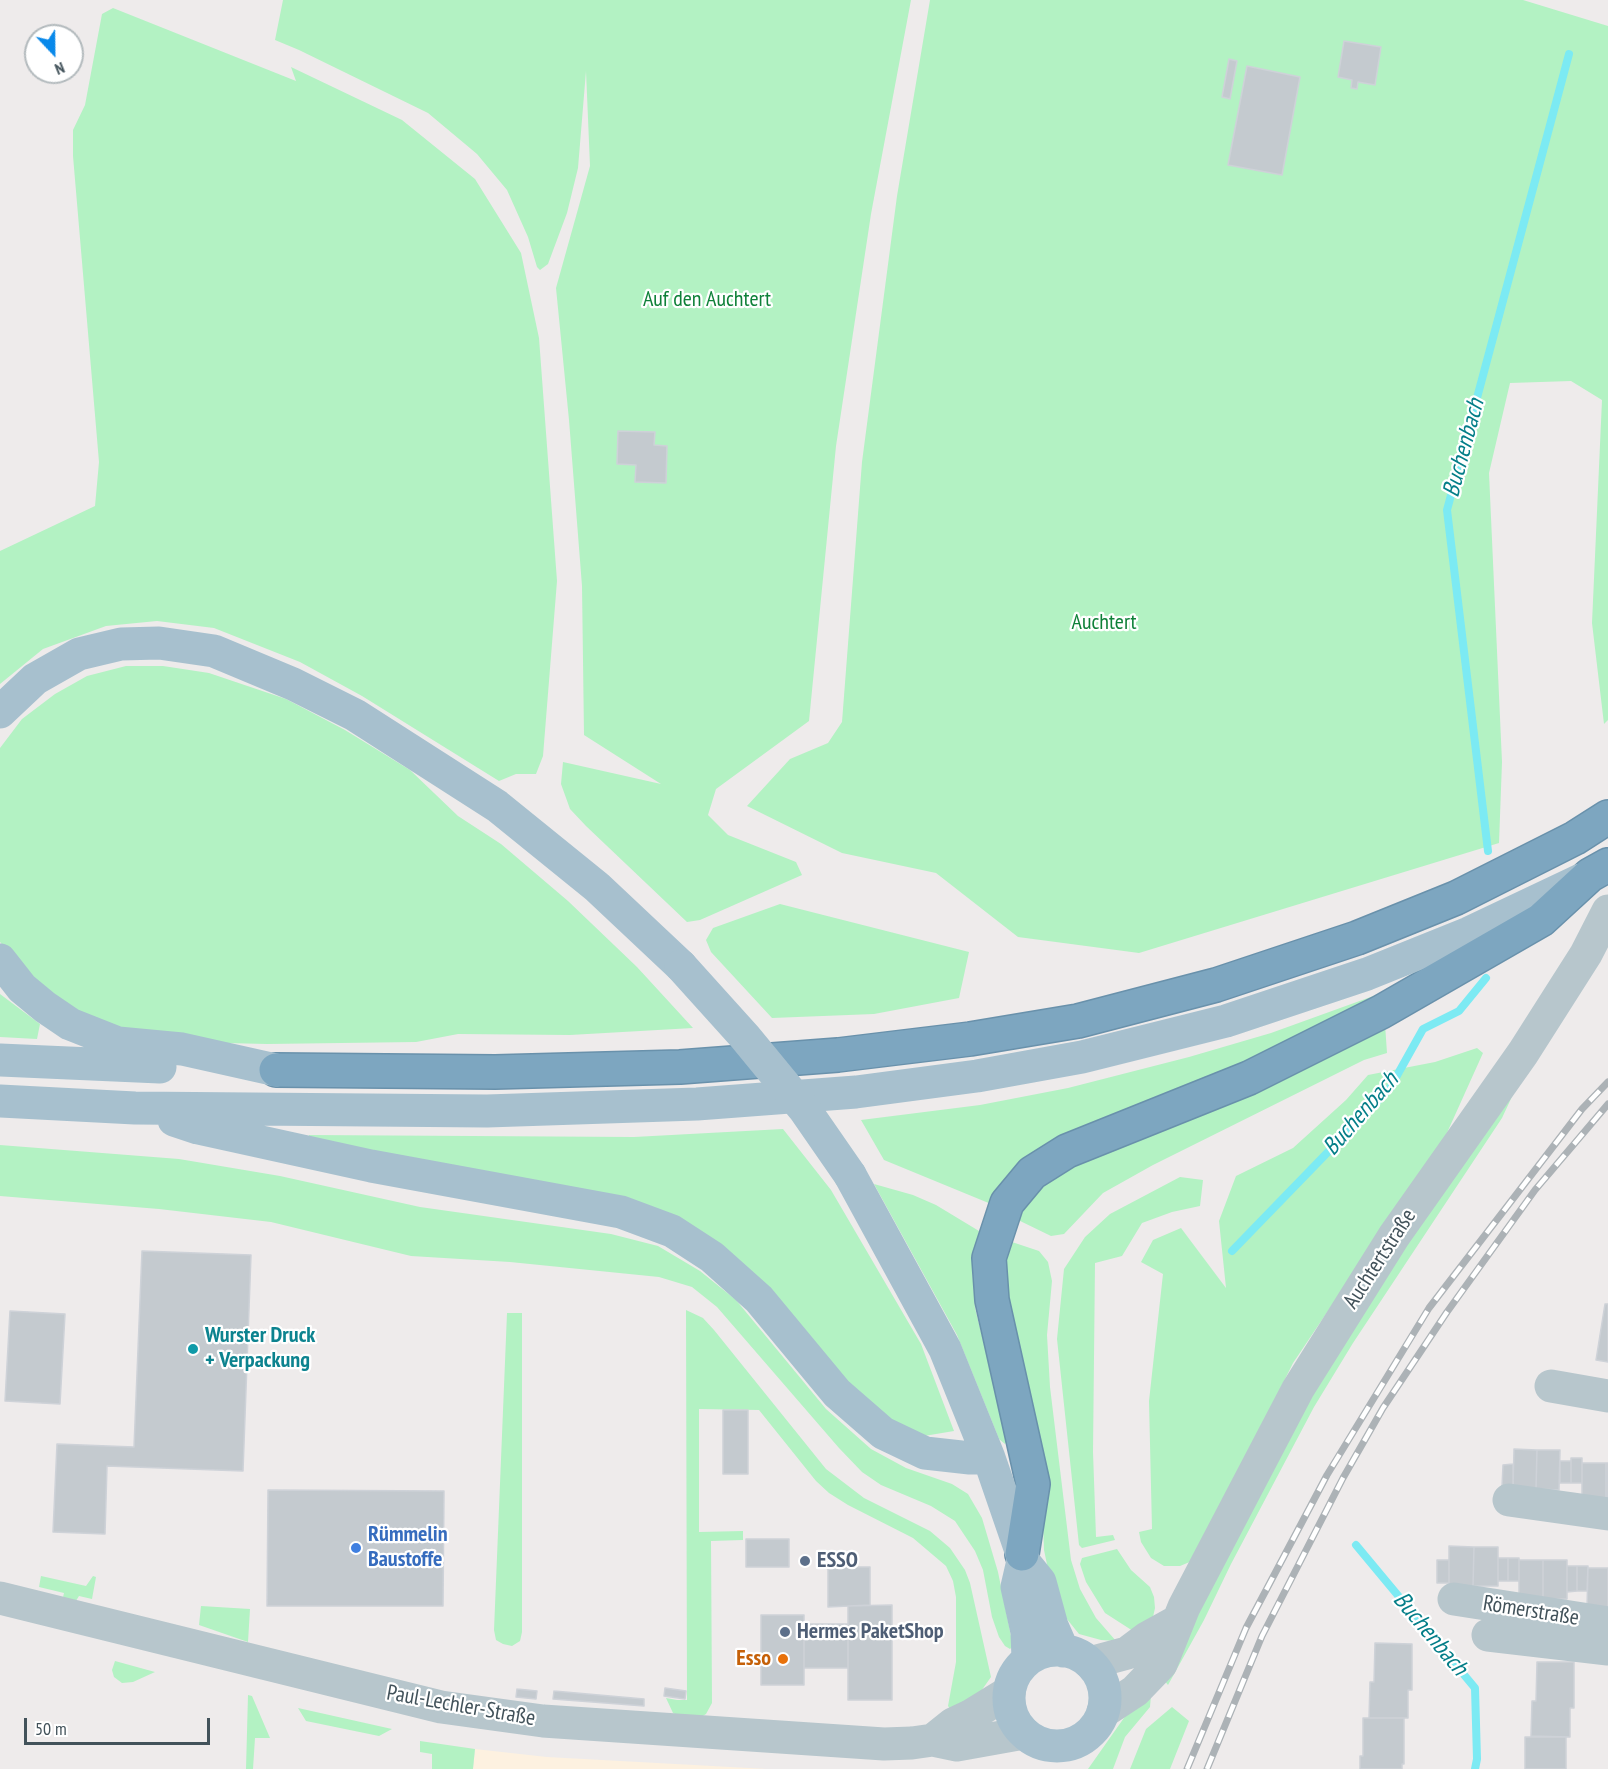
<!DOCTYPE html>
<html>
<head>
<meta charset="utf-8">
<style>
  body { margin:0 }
  #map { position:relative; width:1608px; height:1769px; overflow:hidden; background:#eeebeb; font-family:"PT Sans Narrow",sans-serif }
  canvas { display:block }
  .north { position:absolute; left:24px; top:24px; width:60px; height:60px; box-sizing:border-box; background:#fff; border:2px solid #b3babd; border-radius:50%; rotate:158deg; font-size:16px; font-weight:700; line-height:24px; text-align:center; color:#42525a }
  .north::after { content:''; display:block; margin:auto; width:21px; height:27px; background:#0989ea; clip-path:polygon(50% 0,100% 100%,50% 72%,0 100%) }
  .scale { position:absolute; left:24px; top:1718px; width:186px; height:27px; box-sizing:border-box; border:3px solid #42525a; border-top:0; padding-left:8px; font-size:18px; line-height:21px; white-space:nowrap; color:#42525a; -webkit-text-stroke:4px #fff; paint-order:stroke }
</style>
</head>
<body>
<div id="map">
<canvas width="1608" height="1769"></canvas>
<div class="north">N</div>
<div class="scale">50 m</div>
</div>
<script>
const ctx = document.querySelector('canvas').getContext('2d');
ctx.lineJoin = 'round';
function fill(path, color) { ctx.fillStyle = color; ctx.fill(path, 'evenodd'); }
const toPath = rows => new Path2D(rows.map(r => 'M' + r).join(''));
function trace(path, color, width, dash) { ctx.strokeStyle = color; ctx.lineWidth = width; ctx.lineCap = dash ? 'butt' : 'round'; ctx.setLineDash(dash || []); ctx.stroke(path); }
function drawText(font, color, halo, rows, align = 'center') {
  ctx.font = font + ' "PT Sans Narrow",sans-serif'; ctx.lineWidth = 4.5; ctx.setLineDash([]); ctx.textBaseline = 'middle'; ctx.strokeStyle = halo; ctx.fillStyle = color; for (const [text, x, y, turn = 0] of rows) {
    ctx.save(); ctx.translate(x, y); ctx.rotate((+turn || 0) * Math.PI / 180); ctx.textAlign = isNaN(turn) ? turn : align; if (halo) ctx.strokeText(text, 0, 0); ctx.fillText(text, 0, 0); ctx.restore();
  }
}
fill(toPath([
  [475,1749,547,1757,767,1769,473,1769]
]), '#fdf1e0');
fill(toPath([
  [283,0,911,0,871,214,836,446,809,721,716,789,708,815,728,835,796,862,802,875,700,920,687,922,586,826,570,809,561,784,563,762,661,784,584,735,582,586,569,420,556,288,590,166,586,71,578,168,567,213,548,264,540,270,537,267,528,237,507,190,477,154,428,113,299,50,275,40],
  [930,0,1523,0,1608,26,1608,720,1604,724,1592,623,1602,400,1571,381,1510,383,1489,473,1502,762,1499,843,1139,953,1018,937,936,873,842,853,747,806,790,759,828,743,842,722,862,462,897,196],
  [113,8,296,81,291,67,402,120,475,179,521,253,539,338,557,581,543,756,536,774,516,774,499,781,362,696,300,662,214,628,157,621,106,626,43,649,0,684,0,551,95,506,99,462,73,156,73,130,85,105,102,14],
  [126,666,163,666,209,673,286,699,345,730,410,770,458,816,501,844,568,901,637,967,693,1028,570,1035,458,1034,416,1042,267,1044,182,1042,119,1030,50,998,0,942,0,748,22,719,55,694,87,676],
  [780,904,969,952,959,998,874,1014,772,1018,711,952,706,940,713,928],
  [1390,990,991,1204,884,1160,861,1120,980,1105,1068,1088,1189,1057,1271,1033],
  [0,994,40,1024,37,1039,0,1037],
  [1385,1024,1387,1053,1364,1060,1153,1165,1103,1193,1064,1234,1051,1236,1016,1219,1029,1200,1047,1180,1071,1164,1256,1093],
  [1477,1048,1483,1053,1446,1135,1293,1363,1202,1546,1192,1561,1180,1566,1164,1566,1151,1558,1141,1542,1139,1532,1152,1529,1149,1401,1163,1274,1141,1262,1153,1240,1181,1228,1226,1288,1219,1221,1236,1176,1293,1148,1346,1100,1368,1075,1435,1062],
  [1516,1088,1502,1118,1353,1343,1314,1407,1231,1564,1204,1620,1168,1685,1163,1679,1343,1336],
  [783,1129,831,1190,921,1344,954,1431,924,1436,890,1422,845,1383,723,1249,309,1141,309,1135,634,1137],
  [0,1145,179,1159,280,1176,420,1207,611,1234,658,1246,700,1271,736,1300,826,1409,871,1449,906,1468,952,1484,968,1494,982,1518,998,1572,1013,1646,1010,1649,1005,1646,999,1637,992,1617,983,1570,975,1551,955,1521,931,1506,881,1485,862,1472,839,1448,717,1307,692,1287,659,1277,510,1262,411,1256,271,1222,159,1209,0,1196],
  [1180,1177,1203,1180,1200,1206,1172,1212,1142,1223,1122,1256,1095,1263,1093,1452,1096,1537,1113,1535,1115,1540,1082,1548,1079,1545,1057,1339,1064,1269,1085,1237,1110,1214],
  [874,1184,913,1195,936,1205,979,1231,972,1267,975,1308,1008,1440,1005,1444,999,1439,957,1335],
  [1006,1240,1039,1251,1048,1262,1052,1281,1047,1335,1050,1387,1071,1560,1080,1589,1096,1618,1116,1641,1101,1640,1079,1634,1058,1608,1053,1593,1044,1550,1042,1496,1001,1305],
  [686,1310,703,1318,714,1330,826,1469,864,1498,930,1531,950,1548,965,1570,970,1583,991,1677,979,1694,951,1710,948,1706,956,1662,956,1597,953,1581,946,1566,913,1538,848,1505,829,1493,816,1481,759,1410,699,1409,699,1532,743,1531,743,1540,711,1541,712,1703,706,1714,696,1720,684,1719,673,1713,666,1698,677,1700,687,1700],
  [507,1313,522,1313,522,1632,520,1641,512,1646,503,1644,496,1640,494,1630],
  [1117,1549,1131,1570,1150,1587,1154,1597,1155,1608,1153,1617,1133,1631,1105,1613,1086,1582,1080,1564,1082,1558],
  [41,1576,86,1586,93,1576,96,1577,92,1599,79,1596,74,1604,62,1602,64,1593,39,1587],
  [201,1606,250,1609,248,1642,199,1625],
  [115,1661,155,1672,133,1682,122,1683,114,1677,112,1670],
  [248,1695,252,1696,270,1738,255,1738,253,1769,246,1769],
  [1151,1695,1150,1707,1125,1737,1113,1769,1088,1769,1126,1715],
  [1172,1707,1189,1721,1170,1769,1130,1769,1146,1729],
  [298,1708,392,1729,379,1736,306,1721],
  [420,1741,475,1749,473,1769,432,1769,432,1754,420,1752]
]), '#b3f2c3');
trace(toPath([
  [1488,851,1447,510,1569,54],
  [1232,1251,1390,1088,1423,1029,1459,1011,1486,978],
  [1356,1545,1475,1688,1477,1759,1475,1769]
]), '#7ceaf3', 8);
const building = toPath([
  [1344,41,1381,47,1375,85,1358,82,1357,89,1351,88,1352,80,1338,77,1344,41],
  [1229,59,1237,61,1230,99,1222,97,1229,59],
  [1247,66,1300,77,1282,175,1228,165,1247,66],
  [618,431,655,432,654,445,667,446,666,483,635,482,636,465,617,464,618,431],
  [142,1251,251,1255,243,1471,107,1466,105,1534,53,1532,57,1444,134,1447,142,1251],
  [1605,1304,1608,1304,1608,1362,1596,1360,1605,1304],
  [10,1311,65,1314,60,1404,5,1401,10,1311],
  [723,1410,748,1410,748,1474,723,1474,723,1410],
  [1514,1449,1537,1450,1536,1489,1513,1489,1514,1449],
  [1537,1450,1560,1450,1559,1490,1536,1489,1537,1450],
  [1571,1458,1582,1458,1582,1483,1571,1483,1571,1458],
  [1560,1461,1571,1461,1571,1483,1560,1483,1560,1461],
  [1582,1463,1606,1463,1606,1501,1582,1501,1582,1463],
  [1606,1463,1608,1463,1608,1501,1606,1501,1606,1463],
  [1513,1464,1513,1487,1502,1487,1503,1465,1513,1464],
  [268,1490,444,1491,443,1606,267,1606,268,1490],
  [746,1539,789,1539,789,1567,746,1567,746,1539],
  [1449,1546,1474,1547,1473,1586,1449,1586,1449,1546],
  [1474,1547,1498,1547,1498,1586,1473,1586,1474,1547],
  [1498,1558,1508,1558,1508,1581,1498,1581,1498,1558],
  [1508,1558,1519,1558,1519,1581,1508,1581,1508,1558],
  [1437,1560,1449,1560,1449,1583,1437,1583,1437,1560],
  [1519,1560,1543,1560,1543,1599,1519,1599,1519,1560],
  [1543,1560,1567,1560,1567,1599,1543,1599,1543,1560],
  [1567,1566,1577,1566,1577,1591,1567,1592,1567,1566],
  [1577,1566,1588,1566,1587,1591,1577,1591,1577,1566],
  [828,1567,870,1567,870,1605,828,1607,828,1567],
  [1588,1568,1608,1568,1608,1608,1587,1608,1588,1568],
  [892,1605,892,1700,848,1700,848,1606,892,1605],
  [761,1615,804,1615,804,1685,761,1685,761,1615],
  [804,1624,848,1624,848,1668,804,1668,804,1624],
  [1375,1643,1412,1644,1412,1690,1408,1690,1408,1718,1369,1718,1370,1682,1374,1682,1375,1643],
  [1537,1662,1574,1662,1574,1708,1570,1708,1570,1737,1531,1736,1532,1701,1536,1701,1537,1662],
  [665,1688,686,1691,685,1699,664,1696,665,1688],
  [517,1689,537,1691,536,1699,516,1697,517,1689],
  [554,1691,644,1699,644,1706,553,1699,554,1691],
  [1363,1718,1404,1718,1404,1764,1402,1764,1402,1769,1360,1769,1360,1756,1363,1756,1363,1718],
  [1525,1737,1566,1737,1566,1769,1525,1769,1525,1737]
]);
fill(building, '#c4cacf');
trace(building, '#ced2d8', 1.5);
const highway = toPath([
  [276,1070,495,1072,680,1067,838,1055,970,1039,1078,1021,1216,985,1357,938,1456,898,1575,838,1608,817],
  [1022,1554,1033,1484,992,1300,989,1258,1007,1203,1032,1173,1067,1151,1249,1078,1381,1012,1541,920,1590,875,1608,865]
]);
trace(highway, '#6991ab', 36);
trace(toPath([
  [1551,1386,1608,1396],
  [1509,1500,1608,1514],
  [0,1598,441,1707,543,1721,884,1744,912,1743,933,1740,957,1745,1024,1733],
  [1454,1599,1608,1623],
  [1488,1635,1608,1649],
  [1090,1663,1127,1653,1147,1638,1176,1622],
  [1103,1712,1135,1691,1161,1664,1184,1607,1298,1389,1394,1236,1523,1053,1586,954,1608,911],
  [933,1740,953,1724,970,1716,1009,1692]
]), '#b7c6cc', 33);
trace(toPath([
  [0,712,35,679,79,654,121,644,159,643,214,651,293,684,355,715,497,806,597,887,681,966],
  [0,960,22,988,45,1007,70,1024,118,1043,182,1049,276,1070],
  [0,1060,160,1067],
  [0,1101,135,1108,487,1111,697,1104,856,1092,977,1076,1082,1057,1226,1021,1367,974,1469,933,1581,880],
  [174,1120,198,1128,371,1166,621,1212,672,1231,712,1257,759,1299,837,1393,883,1433,925,1453,970,1458,989,1458],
  [850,1175,945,1349,989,1458,1022,1554,1023,1561,1017,1587,1027,1632,1028,1659],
  [1023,1561,1040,1582,1052,1626,1063,1651],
  '1009 1698a48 48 0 1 1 96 0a48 48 0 1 1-96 0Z'
]), '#a7c0ce', 33);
trace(highway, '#7da6c0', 33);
const rail = toPath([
  [1187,1769,1246,1628,1327,1475,1429,1308,1582,1109,1608,1082],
  [1207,1769,1262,1636,1343,1478,1383,1408,1447,1312,1535,1190,1608,1104]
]);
trace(rail, '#acb2b6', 7);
trace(rail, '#fff', 4.5, [14]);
trace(toPath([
  [681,966,745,1037,805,1110,850,1175]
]), '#a7c0ce', 33);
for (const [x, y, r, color] of [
  [193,1349,6,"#0f9aa8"],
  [356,1548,6,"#3f7fe0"],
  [805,1561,6,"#5c6f8a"],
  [785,1632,6,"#5c6f8a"],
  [783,1659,6,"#e8710a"]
]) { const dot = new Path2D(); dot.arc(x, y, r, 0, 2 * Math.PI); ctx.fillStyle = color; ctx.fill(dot); trace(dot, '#fff', 2); }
drawText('22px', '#0e8038', '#fff', [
  ["Auf den Auchtert",707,300],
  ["Auchtert",1104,623]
]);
drawText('22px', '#42525a', '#fff', [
  ["Auchtertstraße",1380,1259,-57],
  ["Römerstraße",1531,1611,9],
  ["Paul-Lechler-Straße",461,1706,10]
]);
drawText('bold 22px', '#0d838f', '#fff', [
  ["Wurster Druck",205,1336],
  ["+ Verpackung",205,1361]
], 'left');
drawText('bold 22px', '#366cbe', '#fff', [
  ["Rümmelin",368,1535],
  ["Baustoffe",368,1560]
], 'left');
drawText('bold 22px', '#4e5e75', '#fff', [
  ["ESSO",817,1561],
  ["Hermes PaketShop",797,1632]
], 'left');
drawText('bold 22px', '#c56008', '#fff', [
  ["Esso",771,1659]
], 'right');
drawText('italic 24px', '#047e88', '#fff', [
  ["Buchenbach",1464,448,-75],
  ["Buchenbach",1361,1114,-49],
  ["Buchenbach",1430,1634,50]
]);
</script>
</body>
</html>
